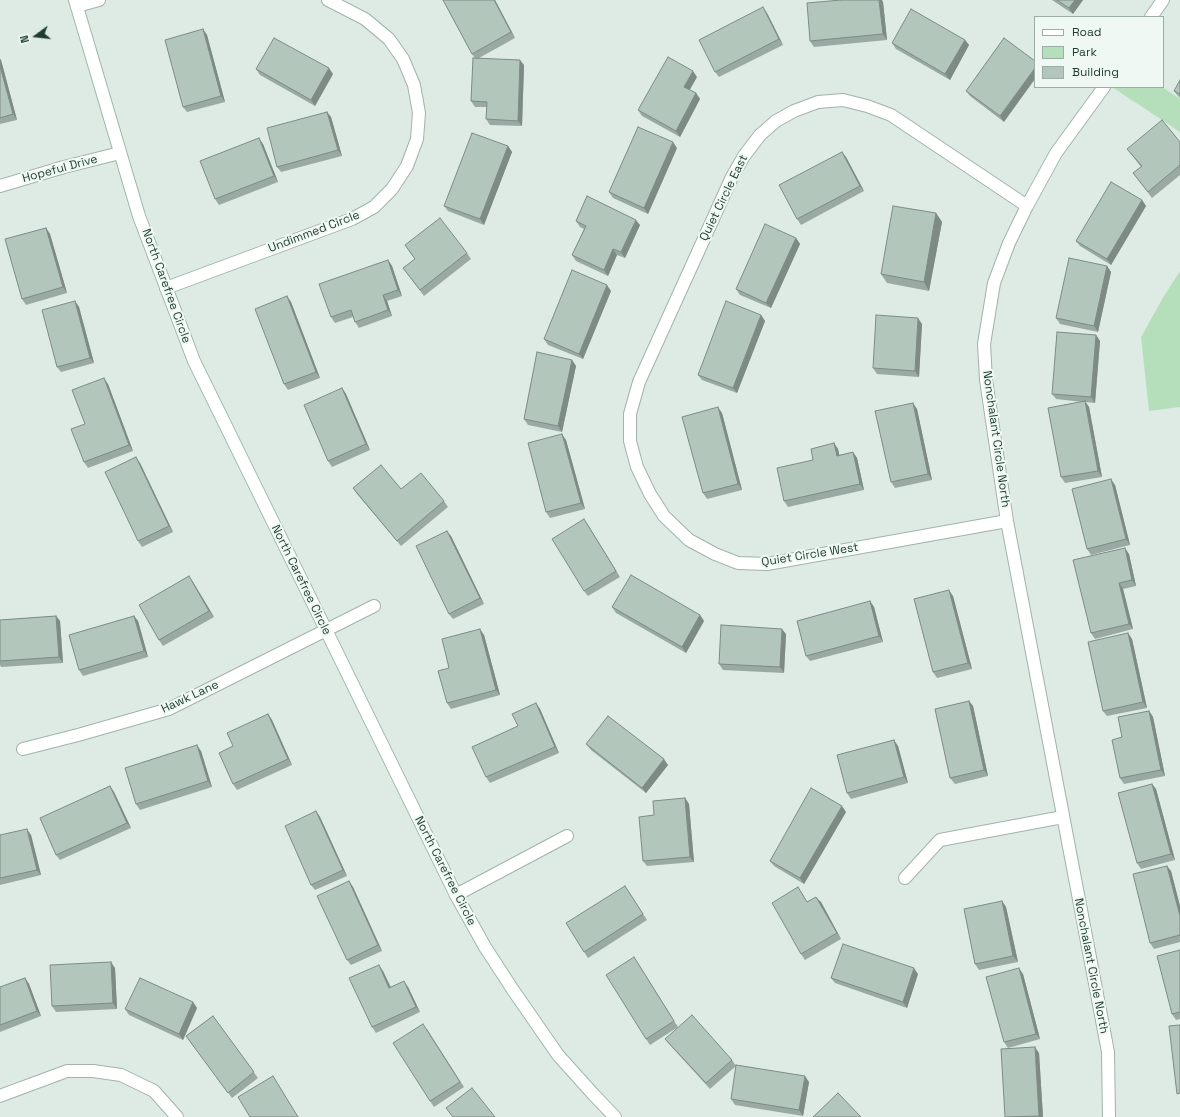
<!DOCTYPE html>
<html>
<head>
<meta charset="utf-8">
<style>
  body { margin:0 }
  #map { position:relative; width:1180px; height:1117px; overflow:hidden; background:#deebe4; font-family:"Space Grotesk",sans-serif }
  canvas { display:block }
  .legend { position:absolute; left:1034px; top:16px; width:130px; height:72px; box-sizing:border-box; background:#eff8f2; border:1px solid #9bada4; margin:0; padding:5px 7px; list-style:none; font-size:12px; color:#1e3c30 }
  .legend li { display:flex; align-items:center; gap:8px; height:20px }
  .legend b { width:20px; border:1px solid #9bada4 }
  .north { position:absolute; left:16px; top:16px; width:40px; height:40px; -webkit-text-stroke:3px #eff8f2; paint-order:stroke; rotate:255deg; font-size:11px; font-weight:700; line-height:16px; text-align:center; color:#1e3c30 }
  .north::after { content:''; display:block; margin:auto; width:14px; height:18px; background:#1e3c30; clip-path:polygon(50% 0,100% 100%,50% 72%,0 100%) }
</style>
</head>
<body>
<div id="map">
<canvas width="1180" height="1117"></canvas>
<ul class="legend">
<li><b style="height:5px;background:#fff"></b>Road</li>
<li><b style="height:11px;background:#b5dfba"></b>Park</li>
<li><b style="height:11px;background:#b3c6bc"></b>Building</li>
</ul>
<div class="north">N</div>
</div>
<script>
const ctx = document.querySelector('canvas').getContext('2d');
ctx.lineJoin = 'round';
function fill(path, color) { ctx.fillStyle = color; ctx.fill(path, 'evenodd'); }
const toPath = rows => new Path2D(rows.map(r => 'M' + r).join(''));
function trace(path, color, width, dash) { ctx.strokeStyle = color; ctx.lineWidth = width; ctx.lineCap = dash ? 'butt' : 'round'; ctx.setLineDash(dash || []); ctx.stroke(path); }
function drawText(font, color, halo, rows, align = 'center') {
  ctx.font = font + ' "Space Grotesk",sans-serif'; ctx.lineWidth = 4; ctx.setLineDash([]); ctx.textBaseline = 'middle'; ctx.strokeStyle = halo; ctx.fillStyle = color; for (const [text, x, y, turn = 0] of rows) {
    ctx.save(); ctx.translate(x, y); ctx.rotate((+turn || 0) * Math.PI / 180); ctx.textAlign = isNaN(turn) ? turn : align; if (halo) ctx.strokeText(text, 0, 0); ctx.fillText(text, 0, 0); ctx.restore();
  }
}
fill(toPath([
  [1112,87,1162,87,1180,99,1180,132],
  [1180,271,1180,407,1149,411,1141,337,1164,296]
]), '#b5dfba');
const street = toPath([
  [77,6,99,0],
  [1151,17,1163,0],
  [1104,87,1056,153,1027,206,1009,243,994,283,984,344,986,380,1007,521,1108,1052,1109,1117],
  [0,186,64,167,120,153],
  [166,288,352,219,374,207,392,189,407,166,417,139,419,113,414,85,403,59,389,39,365,19,328,0],
  [1007,521,767,564,738,563,715,554,689,540,664,516,650,494,637,467,630,441,630,414,639,382,732,177,744,156,760,135,776,121,794,111,818,102,843,100,867,106,891,115,1027,206],
  [23,749,78,735,169,709,374,606],
  [905,878,940,840,1063,817],
  [456,895,567,836],
  [0,1096,67,1071,93,1071,121,1075,154,1091,177,1117]
]);
const secondary = toPath([
  [75,0,139,216,194,361,456,895,485,947,513,990,558,1055,593,1094,615,1117]
]);
trace(street, '#a1b3aa', 14);
trace(secondary, '#9cb8aa', 14);
trace(street, '#fff', 12);
trace(secondary, '#fff', 12);
fill(toPath([
  [443,0,495,0,515,38,479,58,524,65,522,126,490,125,486,119,487,107,475,107,471,101,475,58,472,54],
  [1052,0,1083,0,1073,14],
  [883,2,887,40,814,47,810,41],
  [767,13,783,45,719,77,715,72],
  [203,29,207,35,225,102,187,112,183,107],
  [1004,38,1004,122,970,96,966,91],
  [965,40,969,45,950,80,896,49,892,43],
  [0,59,1,60,17,120,0,124],
  [256,69,333,74,315,106,260,75],
  [697,77,690,90,696,93,700,99,680,137,642,116,638,110],
  [1180,80,1180,98,1178,96,1174,91],
  [327,112,331,117,342,156,281,172,277,167],
  [1180,142,1180,175,1152,198,1133,173,1141,167,1127,149],
  [263,144,278,182,219,205,215,199],
  [508,146,512,152,484,225,448,211,444,206],
  [677,148,648,214,613,198,609,192],
  [842,152,846,157,864,191,801,225,797,219],
  [1142,200,1146,206,1111,265,1080,246,1076,241],
  [936,213,942,222,929,291,887,283,881,274],
  [576,221,640,225,625,258,617,255,608,276,576,261,572,255,584,229,580,227],
  [46,228,50,234,67,293,26,305,22,299],
  [796,238,800,244,771,308,740,295,736,289],
  [405,245,467,253,471,259,424,296,403,268,415,259],
  [388,260,392,266,402,296,387,301,392,316,359,328,355,322,353,317,335,323,331,317],
  [1107,266,1111,272,1098,332,1060,324,1056,318],
  [611,291,583,359,548,345,544,339],
  [287,296,291,302,320,378,288,390,284,384],
  [75,301,79,307,94,363,61,372,57,367],
  [761,315,765,321,737,393,702,380,698,375],
  [922,324,919,377,877,374,873,368],
  [1096,335,1100,341,1095,403,1085,402,1089,407,1102,477,1065,483,1061,477,1083,402,1056,399,1052,394],
  [572,360,576,366,562,432,528,425,524,419],
  [108,384,133,451,88,468,84,462,85,424],
  [342,388,346,394,370,450,332,467,328,461],
  [917,409,932,480,895,488,891,482],
  [722,413,742,490,707,499,703,493],
  [566,440,585,509,550,518,546,512],
  [834,443,838,449,839,455,853,452,857,458,864,490,788,507,784,501,813,460],
  [140,463,173,532,142,547,138,541],
  [1115,485,1130,545,1091,555,1087,549],
  [353,488,401,489,444,501,448,507,401,546,357,494],
  [588,525,620,577,588,596,584,591],
  [451,536,484,604,453,619,449,614],
  [1129,554,1136,586,1123,589,1133,629,1095,639,1091,633],
  [193,582,214,617,163,646,159,640],
  [953,596,972,669,937,678,933,672],
  [870,601,874,607,883,642,810,661,806,656],
  [612,607,700,615,704,621,686,653,616,613],
  [56,616,60,621,63,663,1,667,0,665,0,620],
  [134,616,138,621,148,657,83,676,79,670],
  [1128,633,1132,639,1147,708,1107,716,1103,711],
  [786,634,784,673,723,670,719,664],
  [484,635,500,695,451,709,447,703,449,668],
  [969,701,973,706,988,776,955,784,950,778],
  [536,703,540,709,559,753,490,783,486,777,518,726],
  [1149,711,1153,717,1165,776,1124,784,1120,778,1122,737],
  [268,714,272,720,292,765,237,790,233,784,233,746],
  [586,744,668,765,646,793,591,750],
  [898,746,908,783,851,799,847,793],
  [201,751,212,787,140,810,136,804],
  [1152,784,1156,789,1175,860,1141,869,1137,863],
  [110,786,114,792,131,828,60,860,56,855],
  [685,798,689,804,694,862,647,866,643,861,654,815],
  [316,811,320,817,347,876,315,890,311,885],
  [846,812,804,884,774,866,770,861],
  [0,835,31,835,41,875,0,885],
  [1167,866,1171,871,1180,906,1180,942,1154,949,1150,943],
  [349,881,353,887,382,951,351,965,347,960],
  [629,892,647,920,588,958,584,952],
  [802,893,807,902,821,902,841,939,805,960,801,954],
  [1002,901,1006,907,1018,962,979,970,975,964],
  [1180,950,1180,1019,1176,1020,1172,1014],
  [638,963,678,1027,650,1045,646,1039],
  [115,968,117,1009,56,1012,52,1006],
  [383,971,391,987,408,987,420,1012,376,1033,372,1027],
  [918,974,907,1008,835,983,831,978],
  [1023,974,1040,1039,1008,1048,1004,1042],
  [25,978,29,984,41,1016,0,1032,0,987],
  [193,1002,197,1008,183,1040,129,1015,125,1009],
  [213,1016,258,1078,232,1098,186,1036],
  [427,1029,464,1087,434,1107,430,1101],
  [665,1039,732,1060,736,1066,710,1089,669,1044],
  [1039,1053,1043,1117,1005,1117],
  [809,1082,803,1116,735,1105,731,1099]
]), '#9aaaa2');
fill(toPath([
  [494,0,495,0,515,38,511,32],
  [879,0,882,0,883,2,887,40,883,34],
  [1075,0,1083,0,1073,14,1069,8],
  [763,7,767,13,783,45,779,39],
  [203,29,207,35,225,102,221,96],
  [965,40,969,45,950,80,945,74],
  [0,59,1,60,17,120,13,114,0,66],
  [520,60,524,65,522,126,518,121],
  [329,68,333,74,315,106,311,100],
  [1035,68,1035,79,1004,122,1000,116],
  [693,71,697,77,688,92,684,87],
  [696,93,700,99,680,137,676,131],
  [327,112,331,117,342,156,338,150],
  [259,138,263,144,278,182,274,176],
  [673,142,677,148,648,214,644,208],
  [508,146,512,152,484,225,480,219],
  [842,152,846,157,864,191,860,186],
  [1142,200,1146,206,1111,265,1107,259],
  [936,213,942,222,929,291,924,282],
  [636,220,640,225,625,258,621,252],
  [46,228,50,234,67,293,63,287],
  [796,238,800,244,771,308,766,303],
  [613,249,617,255,608,276,604,270],
  [388,260,392,266,402,296,398,290],
  [1107,266,1111,272,1098,332,1094,326],
  [607,285,611,291,583,359,579,354],
  [383,295,387,301,392,316,388,310],
  [287,296,291,302,320,378,316,372],
  [75,301,79,307,94,363,90,358],
  [761,315,765,321,737,393,733,388],
  [918,318,922,324,919,377,915,371],
  [1096,335,1100,341,1095,403,1091,397],
  [572,360,576,366,562,432,558,426],
  [104,378,108,384,133,451,129,445],
  [342,388,346,394,370,450,366,444],
  [1085,401,1089,407,1102,477,1098,471],
  [913,403,917,409,932,480,928,474],
  [718,407,722,413,742,490,738,484],
  [562,434,566,440,585,509,581,503],
  [834,443,838,449,841,462,837,456],
  [853,452,857,458,864,490,860,484],
  [136,457,140,463,173,532,169,526],
  [1111,479,1115,485,1130,545,1126,539],
  [584,519,588,525,620,577,616,571],
  [447,531,451,536,484,604,480,598],
  [1125,548,1129,554,1136,586,1132,580],
  [189,576,193,582,214,617,209,611],
  [1119,583,1123,589,1133,629,1129,624],
  [949,590,953,596,972,669,968,663],
  [870,601,874,607,883,642,879,636],
  [700,615,704,621,686,653,682,647],
  [56,616,60,621,63,663,59,657],
  [134,616,138,621,148,657,144,651],
  [480,629,484,635,500,695,496,690],
  [782,629,786,634,784,673,780,667],
  [1128,633,1132,639,1147,708,1143,702],
  [969,701,973,706,988,776,984,770],
  [536,703,540,709,559,753,555,747],
  [1149,711,1153,717,1165,776,1161,770],
  [268,714,272,720,292,765,288,759],
  [894,740,898,746,908,783,904,777],
  [197,745,201,751,212,787,208,781],
  [664,759,668,765,646,793,642,788],
  [1152,784,1156,789,1175,860,1171,854],
  [110,786,114,792,131,828,127,823],
  [685,798,689,804,694,862,690,857],
  [842,806,846,812,804,884,800,878],
  [316,811,320,817,347,876,343,870],
  [27,829,31,835,41,875,37,870],
  [1167,866,1171,871,1180,906,1180,916],
  [349,881,353,887,382,951,378,945],
  [816,897,821,902,841,939,837,933],
  [1002,901,1006,907,1018,962,1013,956],
  [111,962,115,968,117,1009,113,1003],
  [379,965,383,971,393,993,389,988],
  [914,968,918,974,907,1008,903,1002],
  [1019,968,1023,974,1040,1039,1036,1034],
  [25,978,29,984,41,1016,37,1011],
  [404,981,408,987,420,1012,416,1007],
  [193,1002,197,1008,183,1040,179,1034],
  [1035,1047,1039,1053,1043,1117,1040,1117,1039,1116],
  [805,1076,809,1082,803,1116,799,1110]
]), '#7d8b84');
const building = toPath([
  [443,0,494,0,511,32,472,54,443,0],
  [841,0,879,0,883,34,810,41,807,3,841,0],
  [1057,0,1075,0,1069,8,1057,0],
  [763,7,779,39,715,72,699,40,763,7],
  [911,9,965,40,945,74,892,43,911,9],
  [203,29,221,96,183,107,165,40,203,29],
  [274,38,329,68,311,100,256,69,274,38],
  [1004,38,1035,61,1035,68,1000,116,966,91,1004,38],
  [668,57,693,71,684,87,696,93,676,131,638,110,668,57],
  [473,58,520,60,518,121,486,119,487,102,471,101,473,58],
  [0,66,13,114,0,118,0,66],
  [1180,80,1180,94,1174,91,1180,80],
  [327,112,338,150,277,167,267,128,327,112],
  [1162,120,1180,142,1180,165,1148,192,1133,173,1142,166,1127,149,1162,120],
  [638,127,673,142,644,208,609,192,638,127],
  [472,133,508,146,480,219,444,206,472,133],
  [259,138,274,176,215,199,200,161,259,138],
  [842,152,860,186,797,219,779,185,842,152],
  [1111,182,1142,200,1107,259,1076,241,1111,182],
  [587,196,636,220,621,252,613,249,604,270,572,255,586,226,576,221,587,196],
  [893,206,936,213,924,282,881,274,893,206],
  [440,218,467,253,420,290,403,268,415,259,405,245,440,218],
  [765,224,796,238,766,303,736,289,765,224],
  [46,228,63,287,22,299,5,239,46,228],
  [1069,258,1107,266,1094,326,1056,318,1069,258],
  [388,260,398,290,383,295,388,310,355,322,351,310,331,317,319,284,388,260],
  [572,270,607,285,579,354,544,339,572,270],
  [287,296,316,372,284,384,255,309,287,296],
  [75,301,90,358,57,367,42,310,75,301],
  [726,301,761,315,733,388,698,375,726,301],
  [876,315,918,318,915,371,873,368,876,315],
  [1057,332,1096,335,1091,397,1052,394,1057,332],
  [537,352,572,360,558,426,524,419,537,352],
  [104,378,129,445,84,462,71,429,85,424,72,390,104,378],
  [342,388,366,444,328,461,304,405,342,388],
  [1085,401,1098,471,1061,477,1048,408,1085,401],
  [913,403,928,474,891,482,875,411,913,403],
  [718,407,738,484,703,493,682,417,718,407],
  [562,434,581,503,546,512,528,443,562,434],
  [834,443,837,456,853,452,860,484,784,501,777,468,813,460,811,449,834,443],
  [136,457,169,526,138,541,105,472,136,457],
  [381,465,401,489,421,473,444,501,397,541,353,488,381,465],
  [1111,479,1126,539,1087,549,1072,489,1111,479],
  [584,519,616,571,584,591,552,539,584,519],
  [447,531,480,598,449,614,416,546,447,531],
  [1125,548,1132,580,1119,583,1129,624,1091,633,1073,560,1125,548],
  [631,575,700,615,682,647,612,607,631,575],
  [189,576,209,611,159,640,139,605,189,576],
  [949,590,968,663,933,672,914,599,949,590],
  [870,601,879,636,806,656,797,621,870,601],
  [56,616,59,657,0,661,0,620,56,616],
  [134,616,144,651,79,670,69,635,134,616],
  [721,625,782,629,780,667,719,664,721,625],
  [480,629,496,690,447,703,438,671,449,668,442,639,480,629],
  [1128,633,1143,702,1103,711,1088,642,1128,633],
  [969,701,984,770,950,778,935,709,969,701],
  [536,703,555,747,486,777,472,747,518,726,512,714,536,703],
  [1149,711,1161,770,1120,778,1112,740,1122,737,1118,717,1149,711],
  [268,714,288,759,233,784,219,753,233,746,227,733,268,714],
  [608,716,664,759,642,788,586,744,608,716],
  [894,740,904,777,847,793,837,755,894,740],
  [197,745,208,781,136,804,125,768,197,745],
  [1152,784,1171,854,1137,863,1118,793,1152,784],
  [110,786,127,823,56,855,40,818,110,786],
  [811,788,842,806,800,878,770,861,811,788],
  [685,798,690,857,643,861,639,817,654,815,653,801,685,798],
  [316,811,343,870,311,885,285,826,316,811],
  [27,829,37,870,0,878,0,835,27,829],
  [1167,866,1180,916,1180,935,1150,943,1133,874,1167,866],
  [349,881,378,945,347,960,317,896,349,881],
  [625,886,643,914,584,952,566,923,625,886],
  [798,887,807,902,816,897,837,933,801,954,772,903,798,887],
  [1002,901,1013,956,975,964,964,909,1002,901],
  [843,944,914,968,903,1002,831,978,843,944],
  [1180,950,1180,1012,1172,1014,1157,956,1180,950],
  [634,957,674,1021,646,1039,606,975,634,957],
  [111,962,113,1003,52,1006,50,965,111,962],
  [379,965,389,988,404,981,416,1007,372,1027,349,978,379,965],
  [1019,968,1036,1034,1004,1042,986,977,1019,968],
  [25,978,37,1011,0,1025,0,987,25,978],
  [140,978,193,1002,179,1034,125,1009,140,978],
  [692,1015,732,1060,706,1083,665,1039,692,1015],
  [213,1016,254,1072,228,1093,186,1036,213,1016],
  [423,1024,460,1082,430,1101,393,1043,423,1024],
  [1180,1025,1180,1093,1177,1094,1169,1026,1180,1025],
  [1035,1047,1039,1116,1005,1117,1001,1049,1035,1047],
  [736,1065,805,1076,799,1110,731,1099,736,1065],
  [273,1076,298,1117,250,1117,238,1097,273,1076],
  [472,1088,495,1117,453,1117,446,1108,472,1088],
  [838,1093,861,1117,813,1117,838,1093]
]);
fill(building, '#b3c6bc');
trace(building, '#7d8b84', 1);
drawText('12px', '#1e3c30', '#eff8f2', [
  ["Hopeful Drive",60,169,-15],
  ["Quiet Circle East",724,198,-64],
  ["Undimmed Circle",314,232,-21],
  ["North Carefree Circle",166,286,70],
  ["Nonchalant Circle North",996,439,82],
  ["Quiet Circle West",810,555,-9],
  ["North Carefree Circle",301,580,64],
  ["Hawk Lane",190,697,-25],
  ["North Carefree Circle",445,871,63],
  ["Nonchalant Circle North",1091,966,79]
]);
</script>
</body>
</html>
